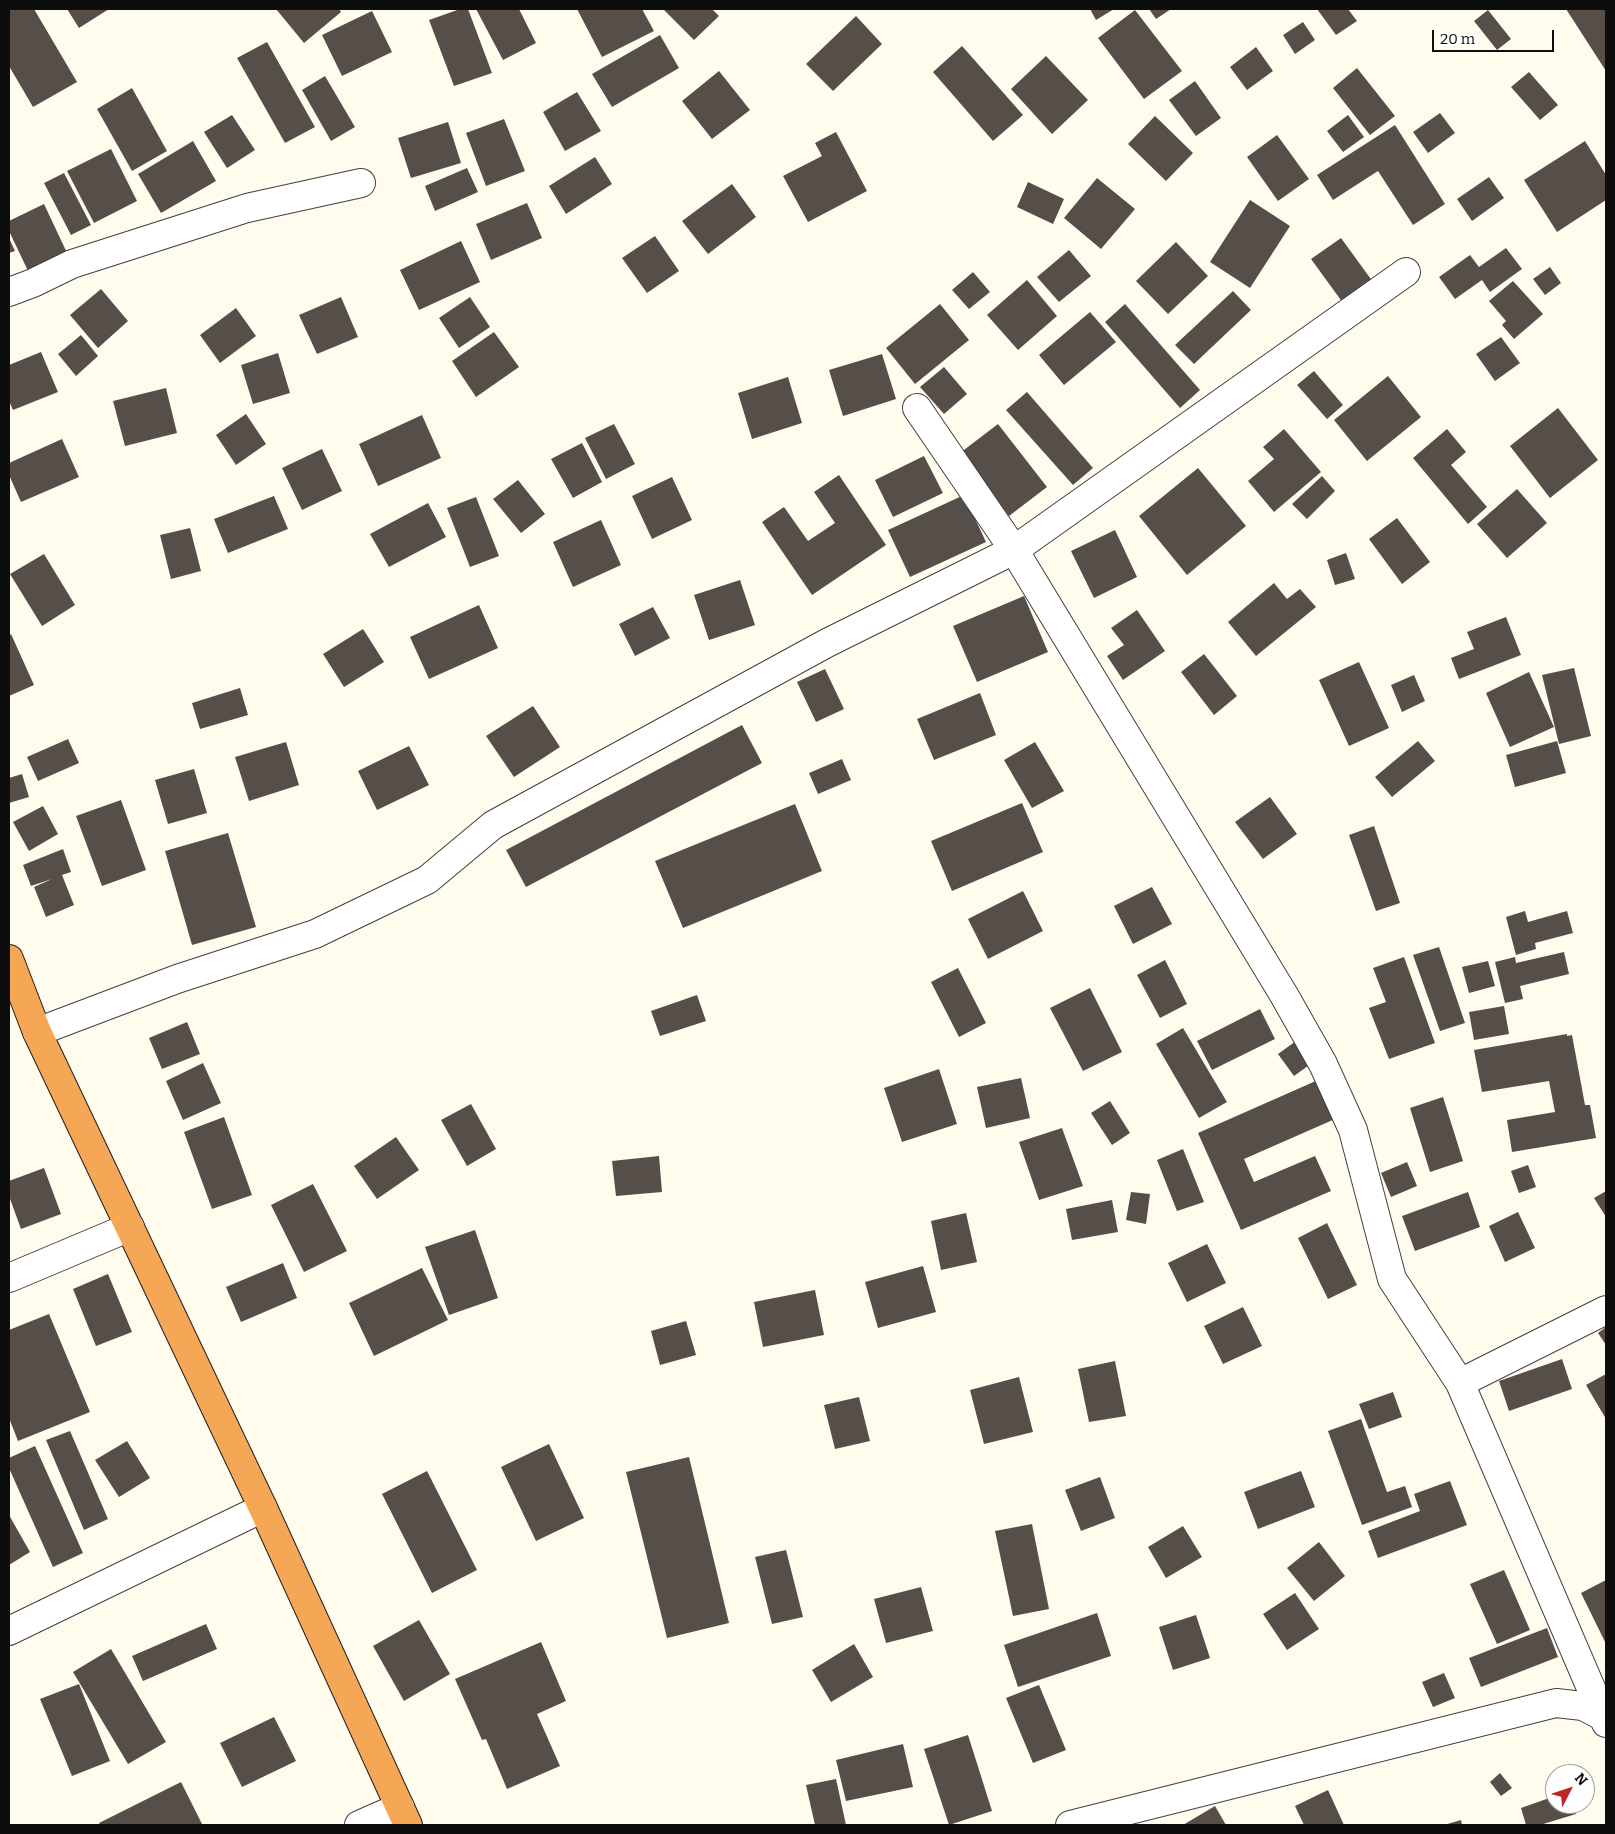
<!DOCTYPE html>
<html>
<head>
<meta charset="utf-8">
<style>
  body { margin:0 }
  #map { position:relative; width:1615px; height:1834px; overflow:hidden; background:#fffced; font-family:Bitter,serif }
  canvas { display:block }
  .frame { position:absolute; inset:0; border:10px solid #0d0d0d; pointer-events:none }
  .north { position:absolute; left:1545px; top:1764px; width:50px; height:50px; box-sizing:border-box; background:#fff; border:1px solid #9e9e9e; border-radius:50%; rotate:49deg; font-size:14px; font-weight:700; line-height:20px; text-align:center; color:#0d0d0d }
  .north::after { content:''; display:block; margin:auto; width:18px; height:22px; background:#bd2624; clip-path:polygon(50% 0,100% 100%,50% 72%,0 100%) }
  .scale { position:absolute; left:1432px; top:30px; width:122px; height:22px; box-sizing:border-box; border:2px solid #0d0d0d; border-top:0; padding-left:6px; font-size:15px; line-height:18px; white-space:nowrap; color:#0d0d0d; -webkit-text-stroke:4px #fff; paint-order:stroke }
</style>
</head>
<body>
<div id="map">
<canvas width="1615" height="1834"></canvas>
<div class="frame"></div>
<div class="north">N</div>
<div class="scale">20 m</div>
</div>
<script>
const ctx = document.querySelector('canvas').getContext('2d');
ctx.lineJoin = 'round';
function fill(path, color) { ctx.fillStyle = color; ctx.fill(path, 'evenodd'); }
const toPath = rows => new Path2D(rows.map(r => 'M' + r).join(''));
function trace(path, color, width, dash) { ctx.strokeStyle = color; ctx.lineWidth = width; ctx.lineCap = dash ? 'butt' : 'round'; ctx.setLineDash(dash || []); ctx.stroke(path); }
fill(toPath([
  [9,9,34,9,77,82,33,107,9,66],
  [67,9,109,9,79,28],
  [276,9,339,9,341,12,304,43],
  [460,9,468,9,492,73,454,86,429,20],
  [476,9,519,9,536,43,503,60],
  [577,9,642,9,654,31,602,57],
  [663,9,712,9,719,16,694,40],
  [1090,9,1114,9,1096,20],
  [1149,9,1171,9,1156,19],
  [1317,9,1348,9,1357,21,1336,35],
  [1566,9,1606,9,1606,71],
  [1135,10,1182,71,1144,99,1098,38],
  [1488,10,1511,39,1497,50,1474,21],
  [372,11,392,52,342,76,322,35],
  [856,16,882,44,833,91,806,64],
  [1303,22,1315,40,1295,54,1283,35],
  [660,35,679,68,612,107,592,74],
  [267,42,315,127,285,143,237,58],
  [962,46,1023,115,993,141,933,72],
  [1256,47,1273,71,1247,90,1230,67],
  [1046,56,1088,100,1052,134,1011,89],
  [1357,68,1395,116,1370,135,1333,88],
  [719,71,750,110,712,139,682,101],
  [1529,72,1558,105,1540,120,1511,87],
  [325,76,355,127,331,141,302,90],
  [1195,81,1221,118,1196,136,1169,100],
  [132,88,167,151,132,171,97,109],
  [577,92,601,131,565,151,543,112],
  [1440,113,1455,133,1428,153,1413,132],
  [232,115,255,150,227,168,204,132],
  [1348,115,1364,137,1343,152,1327,131],
  [1155,116,1193,153,1166,181,1128,144],
  [504,119,525,171,486,186,466,133],
  [448,122,461,163,411,178,398,138],
  [1395,125,1445,204,1413,225,1378,171,1333,200,1317,175],
  [836,132,867,191,808,222,783,176,822,156,815,143],
  [1277,135,1309,179,1278,201,1247,157],
  [193,141,216,181,161,213,138,174],
  [1585,141,1606,175,1606,200,1557,232,1524,180],
  [111,149,137,201,94,223,67,171],
  [595,157,612,184,566,214,549,186],
  [467,168,478,192,435,211,425,186],
  [64,173,91,225,71,235,44,183],
  [1489,177,1504,198,1472,221,1457,199],
  [1097,178,1135,209,1101,249,1064,218],
  [1028,182,1064,199,1053,224,1017,207],
  [732,184,756,217,708,254,682,221],
  [1250,200,1290,226,1250,288,1210,262],
  [527,203,542,238,491,260,476,224],
  [44,204,68,255,29,273,9,231,9,221],
  [655,236,679,271,647,293,622,258],
  [9,238,15,251,9,253],
  [1341,238,1373,282,1343,303,1311,259],
  [461,241,480,282,419,310,400,270],
  [1176,242,1208,276,1168,314,1136,281],
  [1506,248,1522,269,1490,292,1482,280,1455,299,1439,277,1470,255,1479,267],
  [1069,250,1091,276,1059,302,1037,277],
  [1550,267,1561,283,1545,295,1533,279],
  [973,272,990,292,969,309,952,290],
  [1027,280,1057,316,1018,350,987,315],
  [1513,281,1543,314,1514,339,1502,325,1506,321,1489,301],
  [101,289,128,321,98,348,70,315],
  [1233,291,1251,310,1194,364,1175,345],
  [341,297,358,337,317,354,299,315],
  [470,297,490,327,459,348,439,318],
  [940,304,969,340,915,384,886,348],
  [1125,304,1200,390,1180,408,1105,322],
  [236,308,256,336,220,363,200,335],
  [1090,312,1116,342,1064,385,1039,355],
  [494,332,519,367,476,397,452,361],
  [81,335,98,356,76,376,58,354],
  [1501,337,1520,363,1495,381,1476,354],
  [41,352,58,392,13,410,9,401,9,365],
  [278,353,290,393,253,404,241,365],
  [882,354,896,399,843,416,829,370],
  [944,367,967,394,944,414,920,387],
  [1314,371,1343,405,1327,419,1297,385],
  [1388,376,1421,417,1367,461,1334,420],
  [788,377,802,423,752,439,738,393],
  [166,388,177,433,125,446,113,401],
  [1027,392,1093,468,1073,485,1006,410],
  [1558,408,1598,460,1550,498,1510,446],
  [246,414,266,444,236,465,216,435],
  [422,415,441,458,378,486,359,444],
  [614,424,635,464,606,479,585,438],
  [998,424,1047,487,1009,516,960,453],
  [1284,429,1321,472,1274,512,1248,481,1274,459,1263,447],
  [1447,429,1466,452,1451,465,1487,507,1468,524,1413,458],
  [62,439,79,477,21,502,9,475,9,463],
  [582,443,602,482,573,498,551,459],
  [322,449,342,491,302,510,282,468],
  [924,456,943,493,893,517,875,480],
  [1198,468,1246,526,1187,575,1139,516],
  [839,475,886,545,812,595,762,522,784,507,808,541,835,523,814,492],
  [1322,476,1335,491,1307,519,1292,504],
  [672,477,692,520,652,539,632,496],
  [518,480,545,514,521,533,493,499],
  [1517,489,1547,523,1507,558,1477,524],
  [964,495,986,542,910,577,888,530],
  [274,496,288,529,228,553,214,519],
  [476,497,499,556,470,567,447,508],
  [428,503,446,537,389,567,370,534],
  [1397,518,1430,562,1402,584,1369,539],
  [601,520,621,565,573,587,553,542],
  [190,528,201,571,171,579,160,535],
  [1115,530,1137,577,1094,598,1071,551],
  [1346,553,1355,579,1335,585,1327,560],
  [44,554,75,605,42,626,10,574],
  [740,580,755,625,709,640,694,595],
  [1274,583,1287,599,1300,589,1316,607,1256,656,1228,622],
  [1024,596,1048,652,977,682,953,626],
  [479,605,498,648,429,679,410,637],
  [653,607,670,638,635,656,619,624],
  [1137,610,1165,651,1123,680,1107,656,1124,645,1111,628],
  [1506,617,1521,655,1459,679,1451,658,1474,649,1467,632],
  [363,629,384,662,344,687,323,654],
  [11,634,34,685,9,696,9,636],
  [1204,654,1237,696,1214,715,1181,672],
  [1359,662,1389,728,1349,746,1319,680],
  [1574,668,1591,736,1559,744,1542,675],
  [825,669,844,709,816,722,797,682],
  [1529,672,1554,727,1510,747,1486,693],
  [1414,675,1425,701,1402,712,1391,685],
  [240,688,248,715,200,729,192,703],
  [980,693,996,735,934,760,917,719],
  [533,706,560,747,514,777,486,736],
  [742,725,762,763,526,887,506,850],
  [68,739,79,763,38,781,27,757],
  [1418,741,1435,761,1392,797,1375,777],
  [1557,741,1566,773,1515,787,1506,755],
  [286,742,299,785,249,801,235,757],
  [1035,742,1064,791,1032,808,1004,760],
  [409,746,429,785,377,810,358,771],
  [842,759,851,780,818,794,809,773],
  [194,769,207,813,168,824,155,780],
  [22,774,29,797,9,803,9,778],
  [1270,797,1297,834,1263,859,1235,822],
  [121,800,146,870,102,886,76,816],
  [1022,803,1043,852,952,891,931,841],
  [795,804,822,871,683,928,655,861],
  [43,806,58,834,29,851,13,822],
  [1374,826,1400,903,1376,911,1349,835],
  [228,833,256,927,192,945,165,851],
  [63,849,71,872,62,875,74,905,46,917,34,887,52,879,31,886,23,865],
  [1152,887,1172,924,1133,944,1114,906],
  [1023,891,1043,931,988,959,968,919],
  [1525,911,1528,922,1567,911,1573,933,1535,943,1536,949,1516,955,1506,917],
  [1439,947,1465,1023,1440,1031,1413,955],
  [1564,952,1569,974,1520,986,1523,999,1505,1003,1495,962,1515,957,1516,963],
  [1404,957,1435,1043,1389,1059,1369,1008,1386,1002,1373,968],
  [1165,960,1187,1004,1160,1018,1137,975],
  [1488,961,1495,986,1469,993,1462,967],
  [958,968,986,1023,959,1037,931,982],
  [1090,988,1122,1052,1083,1071,1050,1008],
  [697,995,706,1021,660,1036,651,1011],
  [1504,1006,1509,1034,1474,1040,1469,1012],
  [1260,1009,1275,1039,1212,1070,1197,1041],
  [187,1022,200,1054,162,1069,149,1038],
  [1183,1028,1227,1102,1199,1118,1156,1044],
  [1567,1034,1567,1036,1572,1035,1585,1105,1590,1105,1596,1138,1512,1152,1507,1120,1555,1112,1549,1081,1482,1092,1474,1050],
  [1296,1041,1312,1063,1294,1076,1278,1054],
  [203,1063,221,1103,183,1120,166,1081],
  [939,1069,957,1124,902,1142,884,1088],
  [1021,1078,1030,1118,986,1128,977,1087],
  [1318,1080,1335,1119,1244,1159,1254,1182,1315,1156,1331,1191,1241,1230,1198,1133],
  [1443,1097,1463,1161,1430,1172,1410,1108],
  [1110,1101,1130,1133,1112,1145,1091,1113],
  [471,1104,496,1149,467,1166,441,1120],
  [224,1117,252,1195,212,1209,184,1132],
  [1062,1128,1083,1186,1039,1200,1019,1142],
  [396,1137,419,1170,377,1199,354,1166],
  [1183,1149,1204,1202,1177,1211,1157,1160],
  [659,1156,662,1192,616,1196,612,1161],
  [1407,1162,1417,1186,1391,1197,1381,1173],
  [1528,1165,1536,1187,1519,1193,1511,1171],
  [44,1168,61,1214,21,1229,9,1196,9,1181],
  [313,1184,347,1251,304,1272,271,1205],
  [1606,1191,1606,1217,1594,1198],
  [1131,1192,1150,1194,1146,1224,1126,1220],
  [1468,1192,1480,1227,1415,1251,1402,1216],
  [1112,1200,1118,1232,1072,1240,1066,1209],
  [1518,1212,1535,1248,1505,1262,1489,1226],
  [966,1213,977,1262,941,1270,931,1221],
  [1327,1223,1357,1285,1328,1299,1298,1238],
  [475,1230,498,1298,449,1315,425,1247],
  [1207,1244,1226,1283,1187,1302,1168,1263],
  [283,1263,297,1298,241,1322,226,1287],
  [923,1266,936,1312,878,1328,865,1282],
  [422,1268,448,1320,374,1356,349,1303],
  [108,1274,132,1332,96,1346,73,1289],
  [815,1290,824,1335,763,1347,754,1302],
  [1243,1307,1262,1346,1223,1364,1204,1326],
  [49,1314,90,1412,18,1441,9,1418,9,1330],
  [686,1321,696,1355,660,1365,651,1331],
  [1606,1327,1606,1345,1598,1333],
  [1562,1359,1572,1389,1509,1411,1499,1381],
  [1115,1361,1126,1416,1089,1422,1078,1369],
  [1606,1374,1606,1419,1586,1385],
  [1019,1377,1033,1432,984,1444,970,1390],
  [1393,1392,1402,1417,1369,1429,1359,1404],
  [859,1397,870,1441,835,1449,824,1405],
  [1361,1419,1387,1492,1405,1486,1412,1507,1362,1525,1328,1431],
  [70,1431,108,1519,84,1530,46,1440],
  [127,1441,150,1478,119,1497,95,1460],
  [549,1444,584,1518,536,1541,501,1467],
  [35,1446,83,1553,53,1567,9,1468,9,1458],
  [689,1457,729,1623,667,1638,626,1472],
  [427,1471,477,1570,432,1593,382,1494],
  [1301,1471,1315,1507,1258,1529,1244,1492],
  [1100,1477,1115,1518,1081,1531,1065,1490],
  [1450,1481,1467,1525,1378,1558,1368,1531,1420,1511,1414,1494],
  [9,1515,30,1552,9,1565],
  [1032,1524,1049,1609,1013,1616,995,1531],
  [1183,1526,1202,1557,1166,1578,1148,1547],
  [1319,1542,1345,1576,1314,1601,1287,1568],
  [786,1550,803,1617,772,1624,755,1557],
  [1504,1570,1530,1630,1497,1644,1470,1584],
  [1606,1580,1606,1644,1581,1593],
  [921,1587,933,1631,886,1643,874,1599],
  [1295,1593,1319,1629,1287,1650,1263,1614],
  [1097,1613,1111,1656,1018,1687,1004,1645],
  [1196,1615,1210,1658,1173,1670,1159,1627],
  [419,1620,450,1674,404,1701,373,1646],
  [206,1624,217,1649,143,1681,132,1656],
  [1547,1628,1558,1657,1481,1687,1469,1658],
  [541,1642,566,1701,537,1714,560,1766,507,1789,486,1739,482,1740,455,1679],
  [854,1644,873,1677,831,1702,812,1670],
  [111,1649,166,1742,128,1764,73,1672],
  [1444,1673,1455,1698,1433,1707,1422,1682],
  [79,1684,110,1761,72,1776,40,1699],
  [1039,1685,1066,1750,1033,1763,1006,1698],
  [274,1717,296,1761,242,1787,220,1743],
  [968,1735,992,1811,949,1825,924,1749],
  [903,1744,913,1787,846,1801,836,1760],
  [1500,1773,1512,1788,1501,1796,1490,1782],
  [836,1779,846,1825,815,1825,806,1785],
  [181,1782,202,1824,100,1825,99,1823],
  [1328,1790,1344,1825,1304,1825,1295,1806],
  [1555,1796,1555,1804,1573,1804,1576,1814,1540,1825,1526,1825,1521,1808],
  [1215,1806,1226,1825,1183,1825],
  [1461,1820,1462,1825,1444,1825]
]), '#564f49');
const minor = toPath([
  [9,292,33,283,72,264,247,208,361,183],
  [917,408,1014,550,1284,995,1323,1064,1353,1130,1392,1279,1460,1383,1606,1723],
  [37,1032,177,979,315,934,427,880,493,825,827,643,1014,550,1406,272],
  [9,1278,130,1227],
  [1460,1383,1606,1310],
  [9,1631,263,1508],
  [359,1825,400,1807],
  [1070,1825,1556,1703,1583,1706,1604,1717]
]);
const highway = toPath([
  [9,959,37,1032,263,1508,408,1825]
]);
trace(minor, '#404040', 30);
trace(highway, '#1e1e1e', 30);
trace(minor, '#fff', 28);
trace(highway, '#f5a755', 28);
</script>
</body>
</html>
